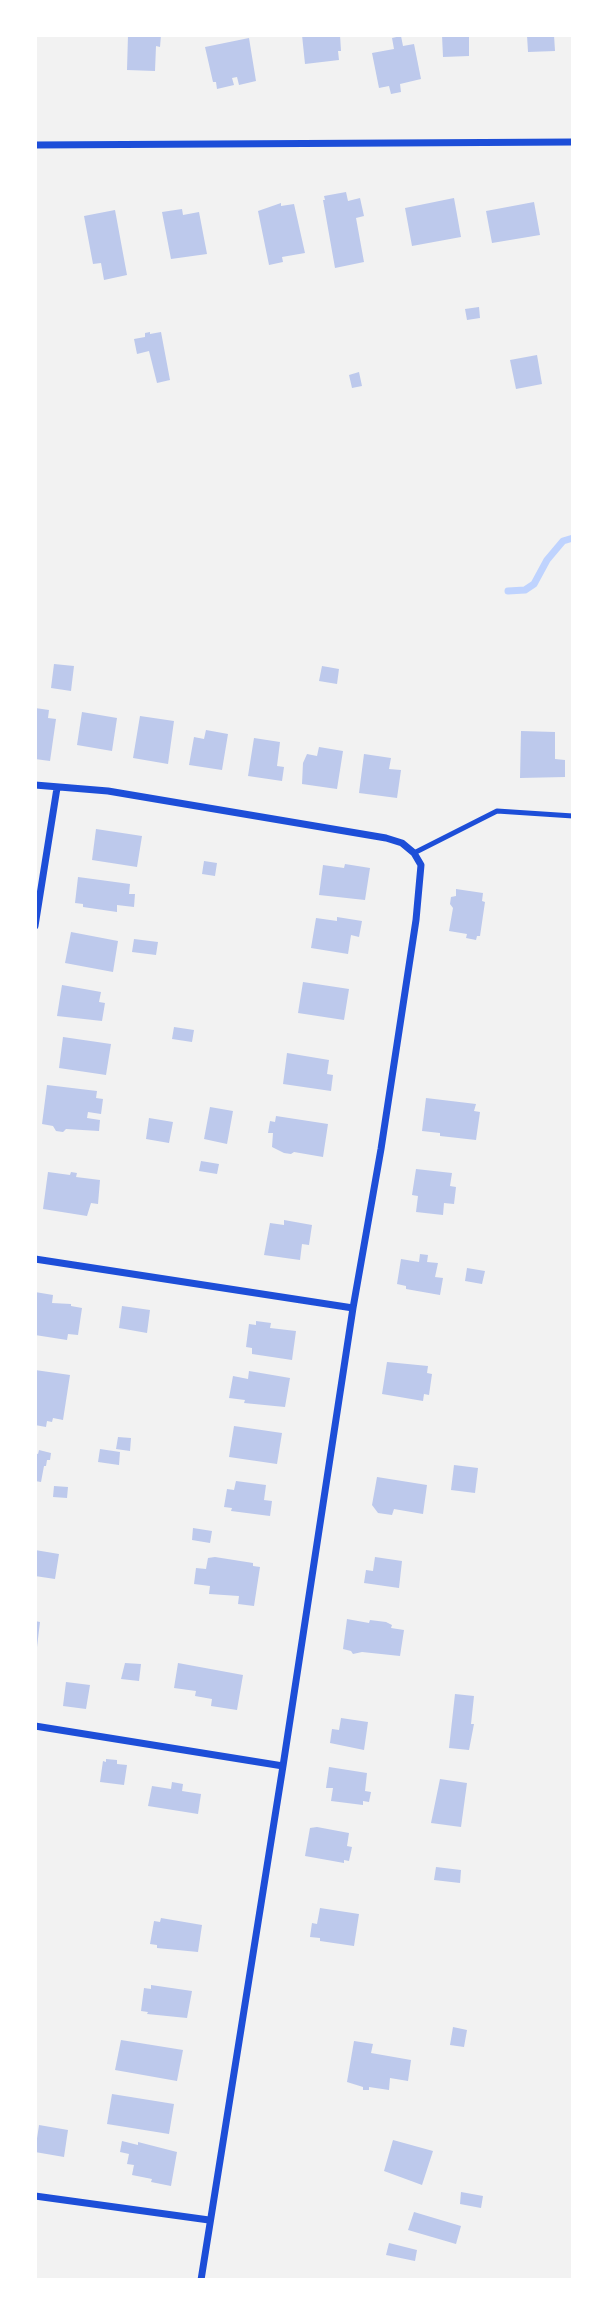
<!DOCTYPE html>
<html>
<head>
<meta charset="utf-8">
<style>
  body { margin:0 }
  #map { position:relative; width:608px; height:2315px; overflow:hidden; background:#f2f2f2; font-family:Roboto,sans-serif }
  canvas { display:block }
  .frame { position:absolute; inset:0; border:37px solid #fff; pointer-events:none }
</style>
</head>
<body>
<div id="map">
<canvas width="608" height="2315"></canvas>
<div class="frame"></div>
</div>
<script>
const ctx = document.querySelector('canvas').getContext('2d');
ctx.lineJoin = 'round';
const toPath = rows => new Path2D(rows.map(r => 'M' + r).join(''));
function trace(path, color, width, dash) { ctx.strokeStyle = color; ctx.lineWidth = width; ctx.lineCap = dash ? 'butt' : 'round'; ctx.setLineDash(dash || []); ctx.stroke(path); }
function fill(path, color) { ctx.fillStyle = color; ctx.fill(path, 'evenodd'); }
trace(toPath([
  [508,591,525,590,534,584,547,560,563,541,573,538]
]), '#bfd3fe', 7);
fill(toPath([
  [128,35,161,35,160,47,156,46,155,71,127,70],
  [302,35,340,35,341,51,338,51,339,60,305,64],
  [442,35,469,35,469,56,443,57],
  [527,35,554,35,555,51,528,52],
  [401,36,403,46,414,44,421,79,400,84,401,92,391,94,389,86,379,88,372,53,394,49,392,38],
  [249,38,256,81,239,85,237,77,232,78,234,85,217,89,216,82,213,82,205,47],
  [346,192,348,201,360,198,364,216,356,218,364,262,335,268,323,200,325,200,324,196],
  [454,198,461,237,412,246,405,208],
  [534,202,540,235,492,243,486,211],
  [281,203,281,206,294,204,305,253,282,257,283,262,269,265,258,211],
  [182,209,183,215,199,212,207,254,171,259,162,212],
  [115,210,127,275,104,280,101,263,93,264,84,216],
  [479,307,480,318,467,320,465,309],
  [150,332,150,334,161,332,170,380,157,383,149,351,137,354,134,339,145,337,145,333],
  [537,355,542,384,516,389,510,360],
  [359,372,362,386,352,388,349,375],
  [54,664,74,666,71,691,51,688],
  [322,666,339,669,337,684,319,681],
  [35,708,49,710,48,718,56,719,50,761,35,759],
  [82,712,117,718,112,751,77,745],
  [140,716,174,721,168,764,133,758],
  [206,730,228,734,222,770,189,765,194,737,204,739],
  [521,731,555,732,555,759,565,760,565,777,520,778],
  [254,738,280,742,277,766,284,767,282,781,248,776],
  [319,747,343,751,337,789,302,784,303,763,307,754,317,756],
  [364,754,391,758,389,769,401,770,397,798,359,793],
  [96,829,142,836,137,867,92,860],
  [204,861,217,863,215,876,202,874],
  [345,864,370,868,365,900,319,895,323,865,344,868],
  [78,877,130,884,129,894,135,894,134,907,117,905,117,912,83,907,83,904,75,903],
  [456,889,483,893,482,901,485,902,480,936,477,936,476,940,466,938,467,934,449,931,453,908,450,904,451,897,456,896],
  [337,917,362,921,359,937,351,935,348,954,311,948,316,918,337,921],
  [71,932,118,941,113,972,65,963],
  [134,939,158,942,156,955,132,952],
  [303,982,349,989,344,1020,298,1013],
  [62,985,101,992,99,1002,105,1003,102,1021,57,1016],
  [174,1027,194,1030,192,1042,172,1039],
  [63,1037,111,1044,106,1075,59,1068],
  [287,1053,329,1060,327,1074,333,1075,331,1091,283,1084],
  [47,1085,97,1091,96,1098,103,1099,101,1114,88,1112,87,1118,100,1120,99,1131,66,1129,63,1132,56,1131,53,1126,42,1124],
  [426,1098,476,1104,474,1111,480,1112,476,1140,440,1136,440,1133,422,1131],
  [210,1107,233,1111,227,1144,204,1139],
  [276,1116,328,1124,323,1157,294,1152,291,1154,284,1153,272,1147,273,1133,268,1133,270,1121,275,1122],
  [149,1118,173,1122,169,1143,146,1139],
  [201,1161,219,1164,217,1174,199,1171],
  [416,1169,452,1173,450,1186,456,1187,454,1204,444,1203,443,1215,416,1212,418,1196,412,1195],
  [48,1172,70,1175,71,1172,77,1173,76,1177,100,1180,98,1204,91,1203,87,1216,43,1209],
  [284,1220,312,1225,309,1245,302,1244,300,1260,264,1255,270,1223,284,1225],
  [420,1254,428,1255,427,1262,438,1263,435,1277,443,1278,440,1295,406,1289,406,1286,397,1284,401,1259,419,1262],
  [467,1268,485,1271,482,1284,465,1281],
  [35,1292,53,1295,52,1303,71,1304,71,1306,82,1308,78,1335,68,1334,67,1340,35,1335],
  [122,1306,150,1310,147,1333,119,1328],
  [256,1321,271,1323,270,1328,296,1331,292,1360,252,1354,252,1348,246,1347,249,1324,256,1325],
  [387,1362,428,1366,427,1373,432,1374,429,1395,424,1394,423,1401,382,1394],
  [35,1370,70,1375,63,1420,53,1418,52,1422,47,1421,46,1427,35,1425],
  [249,1371,290,1378,285,1407,244,1403,245,1400,229,1398,233,1376,248,1379],
  [234,1426,282,1433,277,1464,229,1457],
  [118,1437,131,1438,130,1451,116,1449],
  [100,1449,120,1452,119,1465,98,1462],
  [39,1450,51,1453,50,1460,47,1460,46,1466,44,1466,41,1482,35,1481,35,1453,38,1454],
  [454,1465,478,1468,475,1493,451,1490],
  [377,1477,427,1485,423,1514,394,1509,392,1515,378,1513,372,1505],
  [236,1481,266,1485,264,1500,272,1501,270,1516,231,1511,232,1508,224,1507,227,1489,234,1490],
  [54,1486,68,1487,67,1498,53,1497],
  [193,1528,212,1531,210,1543,192,1540],
  [35,1550,59,1554,55,1579,35,1576],
  [215,1557,253,1563,253,1566,260,1567,254,1606,238,1604,239,1596,209,1594,210,1586,194,1584,196,1568,206,1569,208,1558],
  [375,1557,402,1561,399,1588,364,1583,366,1570,373,1571],
  [347,1619,369,1623,370,1620,386,1622,392,1625,391,1628,404,1630,400,1656,362,1652,353,1654,351,1651,343,1649],
  [35,1621,40,1622,37,1647,35,1647],
  [125,1663,141,1664,139,1681,121,1679],
  [178,1663,243,1675,237,1710,211,1706,212,1699,195,1696,196,1691,174,1688],
  [66,1682,90,1685,86,1709,63,1706],
  [455,1694,474,1696,471,1724,474,1724,469,1750,449,1748],
  [341,1718,368,1722,364,1750,330,1743,332,1729,339,1730],
  [106,1759,117,1760,117,1764,127,1765,124,1785,100,1782,103,1761,106,1762],
  [329,1767,367,1773,365,1791,371,1792,369,1802,363,1801,363,1805,331,1801,333,1788,326,1788],
  [440,1779,467,1783,461,1827,431,1823],
  [172,1782,183,1784,182,1791,201,1794,198,1814,148,1806,152,1786,171,1789],
  [317,1827,349,1833,347,1846,352,1847,349,1861,344,1860,344,1863,305,1856,310,1828],
  [436,1867,461,1870,460,1883,434,1880],
  [320,1908,359,1914,354,1946,320,1941,320,1938,310,1937,312,1923,317,1924],
  [161,1918,202,1925,198,1952,157,1948,157,1945,150,1944,154,1921,160,1922],
  [151,1985,192,1991,187,2018,147,2014,148,2012,141,2011,144,1988,151,1989],
  [453,2027,467,2030,464,2047,450,2045],
  [121,2040,183,2050,177,2081,115,2070],
  [354,2041,373,2044,371,2053,411,2060,408,2081,390,2078,389,2090,369,2087,369,2090,363,2090,363,2087,347,2082],
  [112,2094,174,2104,169,2134,107,2124],
  [39,2125,68,2130,64,2157,35,2152],
  [393,2140,433,2151,422,2185,384,2171],
  [122,2141,138,2145,138,2142,177,2152,171,2186,151,2182,152,2179,132,2175,134,2165,127,2164,129,2154,120,2152],
  [461,2192,483,2196,481,2208,460,2204],
  [414,2212,461,2226,456,2244,408,2230],
  [389,2243,417,2250,415,2261,386,2255]
]), '#bdc9ec');
trace(toPath([
  [414,853,497,811,573,816]
]), '#1d4ed8', 5);
trace(toPath([
  [35,145,573,142],
  [35,785,108,791,386,838,402,843,414,853,421,865,416,920,381,1149,353,1308,283,1766,201,2280],
  [35,926,57,788],
  [35,1259,353,1308],
  [35,1726,283,1766],
  [35,2196,209,2220]
]), '#1d4ed8', 7);
</script>
</body>
</html>
